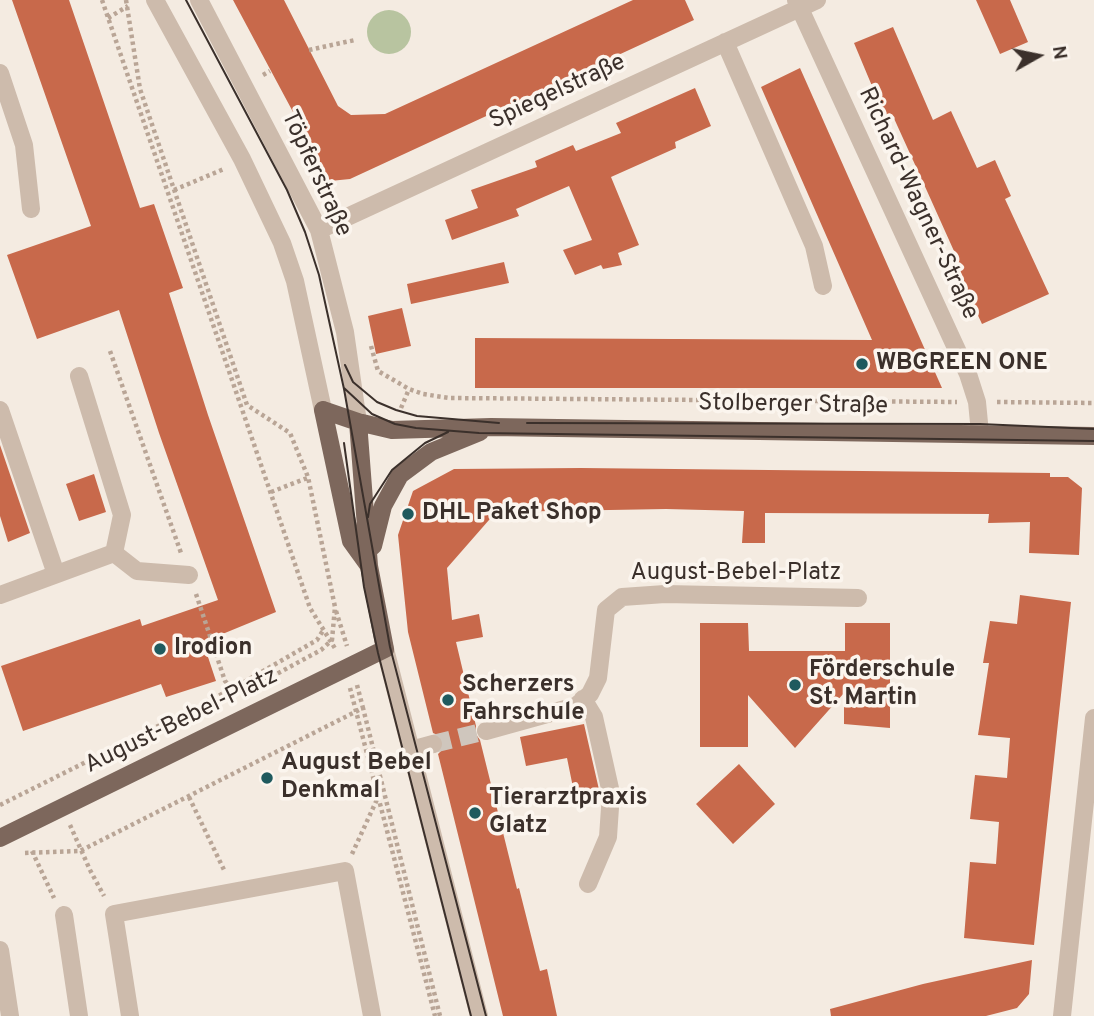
<!DOCTYPE html>
<html>
<head>
<meta charset="utf-8">
<style>
  body { margin:0 }
  #map { position:relative; width:1094px; height:1016px; overflow:hidden; background:#f4ebe1; font-family:Overpass,sans-serif }
  canvas { display:block }
  .north { position:absolute; left:1003px; top:21px; width:70px; height:70px; -webkit-text-stroke:5px #fbf5ee; paint-order:stroke; rotate:81deg; font-size:19px; font-weight:700; line-height:28px; text-align:center; color:#3b302b }
  .north::after { content:''; display:block; margin:auto; width:24px; height:32px; background:#3b302b; clip-path:polygon(50% 0,100% 100%,50% 72%,0 100%) }
</style>
</head>
<body>
<div id="map">
<canvas width="1094" height="1016"></canvas>
<div class="north">N</div>
</div>
<script>
const ctx = document.querySelector('canvas').getContext('2d');
ctx.lineJoin = 'round';
function fill(path, color) { ctx.fillStyle = color; ctx.fill(path, 'evenodd'); }
const toPath = rows => new Path2D(rows.map(r => 'M' + r).join(''));
function trace(path, color, width, dash) { ctx.strokeStyle = color; ctx.lineWidth = width; ctx.lineCap = dash ? 'butt' : 'round'; ctx.setLineDash(dash || []); ctx.stroke(path); }
function drawText(font, color, halo, rows, align = 'center') {
  ctx.font = font + ' Overpass,sans-serif'; ctx.lineWidth = 7; ctx.setLineDash([]); ctx.textBaseline = 'middle'; ctx.strokeStyle = halo; ctx.fillStyle = color; for (const [text, x, y, turn = 0] of rows) {
    ctx.save(); ctx.translate(x, y); ctx.rotate((+turn || 0) * Math.PI / 180); ctx.textAlign = isNaN(turn) ? turn : align; if (halo) ctx.strokeText(text, 0, 0); ctx.fillText(text, 0, 0); ctx.restore();
  }
}
fill(toPath([
  '367 32a22 22 0 1 1 44 0a22 22 0 1 1-44 0Z'
]), '#b8c4a0');
fill(toPath([
  [12,0,69,0,140,208,154,204,183,288,169,293,208,415,276,612,203,642,216,681,166,697,161,684,23,731,1,666,140,619,142,626,218,600,159,433,119,310,37,339,7,255,91,226],
  [233,0,284,0,338,106,351,115,385,114,633,0,685,0,694,20,350,179,330,181],
  [976,0,1010,0,1028,42,1000,54],
  [893,27,933,120,951,111,977,168,995,160,1011,196,1005,199,1049,294,982,324,953,262,958,260,927,191,892,114,885,117,854,43],
  [800,68,942,388,475,388,475,338,872,340,761,87],
  [695,88,711,126,675,142,676,148,611,177,639,245,618,253,622,265,603,269,601,265,575,275,563,250,592,240,569,186,516,209,519,216,452,240,445,220,478,208,471,190,537,167,535,161,573,145,576,151,621,133,616,123],
  [504,262,509,283,411,304,407,284],
  [402,308,411,346,376,354,368,316],
  [0,445,30,533,8,542,0,516],
  [581,468,1050,473,1050,477,1068,477,1082,488,1079,555,1029,553,1030,522,988,523,989,514,765,513,765,543,742,543,744,511,666,509,496,512,447,568,452,620,479,614,483,637,456,642,476,726,475,733,480,740,517,889,519,888,540,971,547,969,557,1016,503,1016,438,754,444,748,444,742,440,736,433,733,408,632,398,535,413,491,454,469],
  [94,474,106,512,79,521,66,484],
  [1020,595,1071,602,1034,945,964,938,970,862,996,864,999,822,970,819,975,775,1007,778,1010,738,978,735,989,663,983,663,990,621,1017,624],
  [700,623,748,623,749,651,845,651,845,623,890,623,890,728,844,724,844,693,795,748,748,695,748,747,700,747],
  [584,724,600,794,599,802,577,807,567,758,526,766,520,737],
  [739,764,775,804,733,844,696,804],
  [1032,960,1029,994,1017,1008,986,1016,831,1016,830,1009,923,984]
]), '#c8694b');
trace(toPath([
  [433,744,486,731]
]), '#cfc6bd', 18, [18, 9]);
trace(toPath([
  [102,0,310,608,336,650],
  [126,0,140,89,247,405,290,433,308,477,335,607,332,640,321,650,260,683],
  [108,18,128,6],
  [309,50,355,40],
  [263,75,270,71],
  [174,190,224,169],
  [371,346,378,371,409,389,423,394,449,398,957,402],
  [110,351,181,553],
  [997,402,1094,403],
  [401,408,409,389],
  [271,492,310,477],
  [196,594,225,681,238,695],
  [336,611,347,646],
  [357,685,363,708],
  [350,688,435,1016],
  [189,797,225,872],
  [0,805,232,689,317,640,324,629],
  [70,825,90,870,104,896],
  [32,851,54,898],
  [25,853,80,851,363,708,440,1016],
  [352,854,379,795]
]), '#b9a596', 4.5, [3.5, 3.5]);
trace(toPath([
  [155,0,242,159,282,243,295,281,323,410],
  [199,0,319,230,345,332,358,422],
  [796,0,968,374,977,402,980,433],
  [725,42,814,246,823,286],
  [0,73,24,145,31,209],
  [319,230,817,0],
  [79,376,122,515,114,553],
  [0,410,56,574],
  [114,553,137,571,189,575],
  [0,595,114,553],
  [385,649,479,1016],
  [583,699,594,717,611,793,608,837,588,884],
  [486,731,576,706,590,694,598,678,606,610,622,597,665,594,858,598],
  [411,750,433,744],
  [64,915,79,1016],
  [0,950,10,1016],
  [130,1016,114,914,345,871,372,1016],
  [1062,1016,1094,718]
]), '#cdbbac', 18);
trace(toPath([
  [323,410,358,422,392,430,491,427,1094,436],
  [323,410,351,541,369,566],
  [373,546,383,506,400,475,431,452,480,432],
  [0,838,385,649,369,566,358,422]
]), '#7d675c', 18);
trace(toPath([
  [186,0,287,190,305,232,319,275,344,389,390,647,486,1016],
  [345,365,353,382,377,402,396,410,417,416,499,423],
  [344,388,372,414,395,424,416,428,479,433,1094,441],
  [527,423,980,424,1094,429],
  [344,443,364,587,378,653,471,1016],
  [368,517,370,504,392,470,425,443,448,432]
]), '#3b302b', 2);
for (const [x, y, r, color] of [
  [862,364,7,"#1f5a5e"],
  [408,514,7,"#1f5a5e"],
  [160,649,7,"#1f5a5e"],
  [795,685,7,"#1f5a5e"],
  [448,700,7,"#1f5a5e"],
  [267,778,7,"#1f5a5e"],
  [475,813,7,"#1f5a5e"]
]) { const dot = new Path2D(); dot.arc(x, y, r, 0, 2 * Math.PI); ctx.fillStyle = color; ctx.fill(dot); trace(dot, '#fbf5ee', 2.5); }
drawText('24px', '#3b302b', '#fbf5ee', [
  ["Spiegelstraße",558,93,-25],
  ["Töpferstraße",315,174,65],
  ["Richard-Wagner-Straße",917,204,65],
  ["Stolberger Straße",793,406,1],
  ["August-Bebel-Platz",736,574],
  ["August-Bebel-Platz",182,722,-26]
]);
drawText('bold 24px', '#3b302b', '#fbf5ee', [
  ["WBGREEN ONE",876,364],
  ["DHL Paket Shop",422,514],
  ["Irodion",174,649],
  ["Förderschule",809,671],
  ["St. Martin",809,699],
  ["Scherzers",462,686],
  ["Fahrschule",462,714],
  ["August Bebel",281,764],
  ["Denkmal",281,792],
  ["Tierarztpraxis",489,799],
  ["Glatz",489,827]
], 'left');
</script>
</body>
</html>
